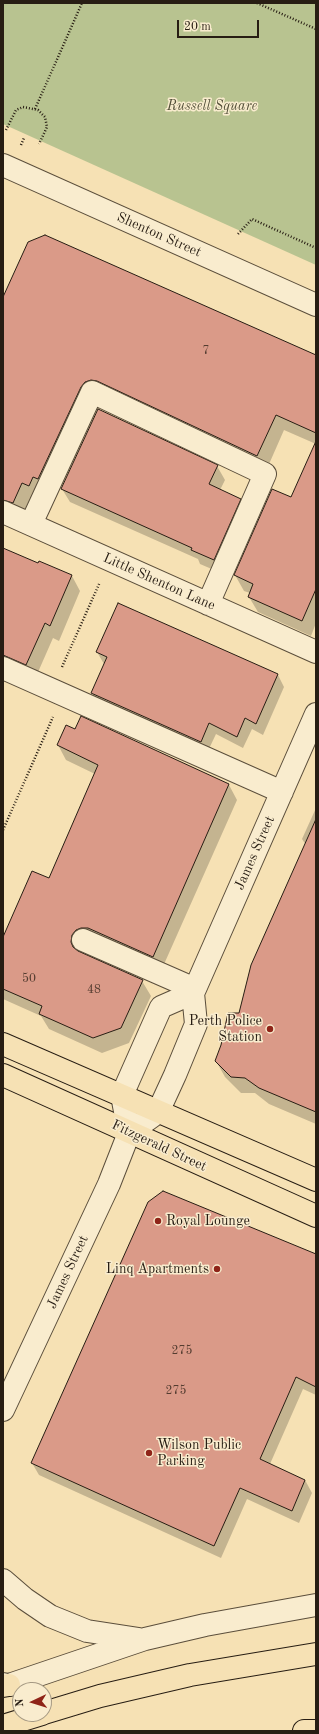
<!DOCTYPE html>
<html>
<head>
<meta charset="utf-8">
<style>
  body { margin:0 }
  #map { position:relative; width:319px; height:1734px; overflow:hidden; background:#f6e1b4; font-family:"Old Standard TT",serif }
  canvas { display:block }
  .frame { position:absolute; inset:0; border:4px solid #271d13; pointer-events:none }
  .north { position:absolute; left:12px; top:1682px; width:40px; height:40px; box-sizing:border-box; background:#f9ecce; border:1px solid #a59983; border-radius:50%; rotate:266deg; font-size:11px; font-weight:700; line-height:16px; text-align:center; color:#271d13 }
  .north::after { content:''; display:block; margin:auto; width:14px; height:18px; background:#8f2418; clip-path:polygon(50% 0,100% 100%,50% 72%,0 100%) }
  .scale { position:absolute; left:177px; top:20px; width:82px; height:18px; box-sizing:border-box; border:2px solid #271d13; border-top:0; padding-left:5px; font-size:12px; line-height:14px; white-space:nowrap; color:#271d13; -webkit-text-stroke:3px #f9ecce; paint-order:stroke }
</style>
</head>
<body>
<div id="map">
<canvas width="319" height="1734"></canvas>
<div class="frame"></div>
<div class="north">N</div>
<div class="scale">20 m</div>
</div>
<script>
const ctx = document.querySelector('canvas').getContext('2d');
ctx.lineJoin = 'round';
function fill(path, color) { ctx.fillStyle = color; ctx.fill(path, 'evenodd'); }
const toPath = rows => new Path2D(rows.map(r => 'M' + r).join(''));
function trace(path, color, width, dash) { ctx.strokeStyle = color; ctx.lineWidth = width; ctx.lineCap = dash ? 'butt' : 'round'; ctx.setLineDash(dash || []); ctx.stroke(path); }
function drawText(font, color, halo, rows, align = 'center') {
  ctx.font = font + ' "Old Standard TT",serif'; ctx.lineWidth = 3; ctx.setLineDash([]); ctx.textBaseline = 'middle'; ctx.strokeStyle = halo; ctx.fillStyle = color; for (const [text, x, y, turn = 0] of rows) {
    ctx.save(); ctx.translate(x, y); ctx.rotate((+turn || 0) * Math.PI / 180); ctx.textAlign = isNaN(turn) ? turn : align; if (halo) ctx.strokeText(text, 0, 0); ctx.fillText(text, 0, 0); ctx.restore();
  }
}
fill(toPath([
  [3,3,316,3,316,265,3,124]
]), '#b8c390');
fill(toPath([
  [3,300,316,356,316,623,311,636,258,612,249,597,250,593,244,591,235,575,292,499,316,444,284,430,266,471,100,395,38,501,30,498,24,512,3,502],
  [217,466,225,480,220,490,240,499,248,513,221,573,200,564,198,559,70,502,62,489],
  [3,549,38,565,40,562,72,576,80,591,59,641,53,638,35,679,3,665],
  [118,604,278,675,284,687,263,735,252,729,243,748,216,734,207,753,99,705,92,693,104,664,97,652],
  [58,745,229,785,237,800,161,971,80,950,79,953,142,981,151,996,129,1043,102,1053,49,1029,41,1016,3,999,3,933,5,934,50,879,95,774,66,760],
  [316,808,316,1124,269,1104,255,1093,241,1093,225,1077,216,1061,240,1014,306,845,302,839],
  [316,1255,316,1395,303,1389,270,1464,305,1480,312,1493,299,1523,247,1499,221,1558,39,1475,32,1463]
]), '#0003');
const building = toPath([
  [45,235,316,355,316,433,276,415,257,456,97,381,91,380,85,382,81,387,38,479,33,477,29,486,22,483,13,503,3,500,3,297,28,242,45,235],
  [98,409,218,465,209,484,241,499,214,560,191,550,192,548,61,489,98,409],
  [316,441,316,589,302,621,248,597,253,584,234,575,272,489,291,497,316,441],
  [3,548,38,563,39,561,72,575,50,626,45,623,26,665,3,655,3,548],
  [118,603,278,674,256,724,245,718,237,737,209,723,201,742,91,693,107,657,96,652,118,603],
  [81,716,229,784,153,957,88,928,81,928,76,930,72,935,71,942,73,947,78,951,143,980,121,1028,93,1038,39,1014,42,1006,3,989,3,937,32,871,49,878,98,765,57,745,66,725,75,729,81,716],
  [316,819,316,1112,259,1088,245,1078,231,1077,215,1061,221,1045,228,1013,239,1013,251,965,316,819],
  [163,1191,316,1254,316,1387,296,1377,260,1459,305,1480,292,1511,240,1488,214,1546,31,1463,148,1202,163,1191]
]);
fill(building, '#da9a88');
trace(building, '#271d13', 1);
const minor = toPath([
  [3,165,316,305],
  [3,512,316,652],
  [31,524,92,392,265,474,208,604],
  [3,668,282,792],
  [83,940,195,989],
  [129,1133,122,1095,161,1007,193,993],
  [3,1410,109,1184,129,1133,158,1112,175,1075,196,1024,193,993,195,989,316,714],
  [3,1580,25,1599,50,1616,87,1631,139,1639],
  [3,1684,9,1685,145,1639,205,1625,316,1605]
]);
const major = toPath([
  [3,1044,316,1180],
  [3,1075,316,1216]
]);
const highway = toPath([
  [3,1686,9,1685],
  [44,1713,100,1696,190,1675,316,1654],
  [3,1726,42,1714],
  [304,1731,316,1731]
]);
trace(minor, '#5b4e3b', 24);
trace(major, '#271d13', 24);
trace(highway, '#271d13', 24);
trace(toPath([
  [257,3,316,29],
  [35,109,82,3],
  [6,130,16,110,23,107,38,110,45,117,47,127,39,144],
  [21,145,24,138],
  [238,234,252,219,316,248],
  [62,667,100,582],
  [3,830,53,717]
]), '#271d13', 2.5, [1, 2]);
trace(minor, '#f9ecce', 22);
trace(major, '#f6e1b4', 22);
trace(highway, '#f6e1b4', 22);
for (const [x, y, r, color] of [
  [270,1029,4,"#8f2418"],
  [158,1221,4,"#8f2418"],
  [217,1269,4,"#8f2418"],
  [149,1453,4,"#8f2418"]
]) { const dot = new Path2D(); dot.arc(x, y, r, 0, 2 * Math.PI); ctx.fillStyle = color; ctx.fill(dot); trace(dot, '#f9ecce', 1.5); }
drawText('12px', '#543c30', null, [
  ["7",206,351],
  ["50",29,979],
  ["48",94,990],
  ["275",182,1351],
  ["275",176,1391]
]);
drawText('italic 14px', '#524f38', '#f9ecce', [
  ["Russell Square",212,106]
]);
drawText('14px', '#271d13', '#f9ecce', [
  ["Shenton Street",159,235,24],
  ["Little Shenton Lane",159,582,24],
  ["James Street",255,853,-66],
  ["Fitzgerald Street",159,1146,25],
  ["James Street",68,1272,-65]
]);
drawText('14px', '#271d13', '#f9ecce', [
  ["Perth Police",262,1021],
  ["Station",262,1037],
  ["Royal Lounge",166,1221,"left"],
  ["Linq Apartments",209,1269],
  ["Wilson Public",157,1445,"left"],
  ["Parking",157,1461,"left"]
], 'right');
</script>
</body>
</html>
